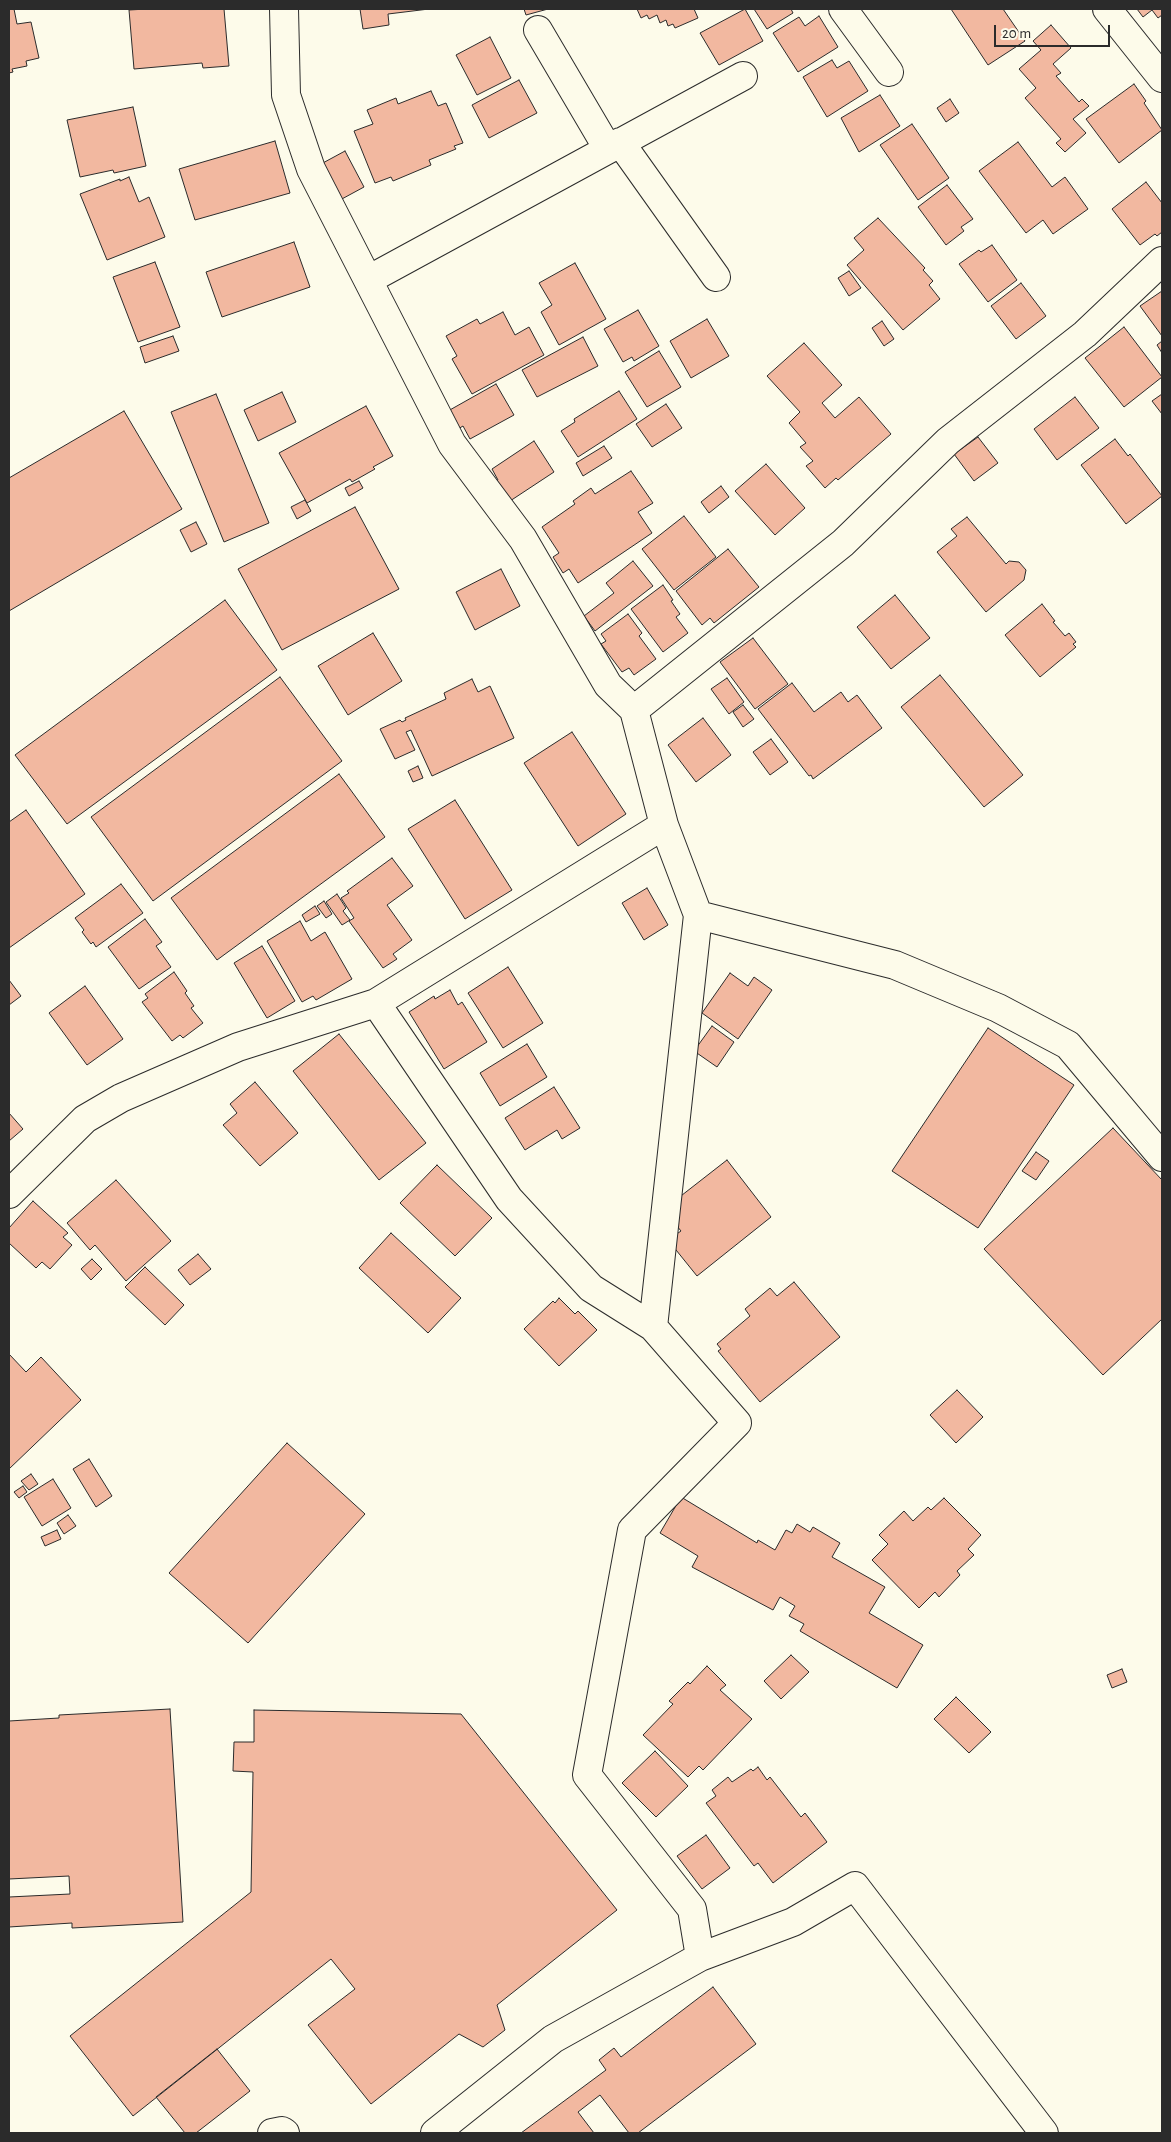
<!DOCTYPE html>
<html>
<head>
<meta charset="utf-8">
<style>
  body { margin:0 }
  #map { position:relative; width:1171px; height:2142px; overflow:hidden; background:#fdfbea; font-family:"Alegreya Sans",sans-serif }
  canvas { display:block }
  .frame { position:absolute; inset:0; border:10px solid #2b2b2b; pointer-events:none }
  .scale { position:absolute; left:994px; top:25px; width:116px; height:22px; box-sizing:border-box; border:2px solid #2b2b2b; border-top:0; padding-left:6px; font-size:15px; line-height:18px; white-space:nowrap; color:#2b2b2b; -webkit-text-stroke:4px #fdfbea; paint-order:stroke }
</style>
</head>
<body>
<div id="map">
<canvas width="1171" height="2142"></canvas>
<div class="frame"></div>
<div class="scale">20 m</div>
</div>
<script>
const ctx = document.querySelector('canvas').getContext('2d');
ctx.lineJoin = 'round';
function fill(path, color) { ctx.fillStyle = color; ctx.fill(path, 'evenodd'); }
const toPath = rows => new Path2D(rows.map(r => 'M' + r).join(''));
function trace(path, color, width, dash) { ctx.strokeStyle = color; ctx.lineWidth = width; ctx.lineCap = dash ? 'butt' : 'round'; ctx.setLineDash(dash || []); ctx.stroke(path); }
const building = toPath([
  [9,9,14,9,17,24,31,22,39,58,26,61,27,66,12,69,13,72,9,73,9,9],
  [147,9,224,9,229,66,203,68,202,63,134,69,129,10,147,9],
  [360,9,429,9,388,14,389,25,363,29,360,9],
  [524,9,548,9,526,15,524,9],
  [637,9,694,9,698,18,675,28,673,24,668,26,666,20,660,23,657,15,649,19,647,15,641,18,637,9],
  [745,9,763,41,719,65,700,33,745,9],
  [754,9,791,9,793,13,767,29,754,9],
  [951,9,1003,9,1025,41,988,65,951,9],
  [1137,9,1162,9,1162,15,1158,18,1152,10,1143,17,1137,9],
  [819,16,838,47,798,72,773,33,799,17,805,26,819,16],
  [1051,25,1071,48,1053,64,1061,73,1056,76,1079,102,1082,99,1089,106,1073,119,1086,133,1065,152,1056,143,1061,139,1025,98,1036,88,1019,69,1041,50,1033,41,1051,25],
  [490,37,511,78,477,95,456,55,490,37],
  [832,60,837,68,849,61,868,91,827,117,803,77,832,60],
  [519,80,537,113,489,138,472,105,519,80],
  [1134,84,1146,101,1144,103,1162,130,1119,163,1086,119,1134,84],
  [431,91,438,106,446,103,463,143,454,146,456,149,429,160,431,165,393,181,391,177,375,183,354,131,373,124,367,110,396,98,398,104,431,91],
  [880,95,900,126,859,152,841,118,880,95],
  [950,99,959,113,946,122,937,108,950,99],
  [133,107,146,166,114,173,113,170,80,177,67,120,133,107],
  [912,124,949,178,918,200,880,145,912,124],
  [275,141,290,193,195,220,179,169,275,141],
  [1018,142,1052,187,1065,177,1088,209,1053,234,1043,220,1026,233,979,171,1018,142],
  [345,151,364,187,340,200,321,164,345,151],
  [129,177,139,202,149,197,165,237,107,260,80,194,120,179,120,181,129,177],
  [1146,182,1162,203,1162,232,1157,236,1155,234,1140,245,1112,209,1146,182],
  [947,185,973,219,961,227,964,231,946,245,918,207,947,185],
  [878,218,925,268,923,270,933,281,929,285,940,299,903,330,847,265,864,250,854,238,878,218],
  [294,242,310,287,222,317,206,272,294,242],
  [992,245,1017,280,988,302,959,264,979,250,981,252,992,245],
  [155,262,180,327,138,342,113,277,155,262],
  [575,263,606,319,559,345,541,312,552,305,539,283,575,263],
  [849,271,861,288,849,296,838,278,849,271],
  [1021,283,1046,316,1016,339,991,306,1021,283],
  [1162,291,1162,336,1140,306,1162,291],
  [638,310,659,346,634,361,632,357,623,362,604,329,638,310],
  [503,312,515,335,529,327,544,355,472,394,452,359,457,356,446,336,477,319,480,324,503,312],
  [707,319,729,356,691,378,670,341,707,319],
  [882,321,894,339,884,346,872,328,882,321],
  [1124,327,1162,377,1124,407,1085,358,1124,327],
  [173,336,179,351,145,363,140,347,173,336],
  [583,337,598,366,537,397,522,370,583,337],
  [1162,341,1162,353,1157,345,1162,341],
  [804,343,842,385,822,403,835,418,859,397,891,434,838,480,836,478,825,488,806,466,813,461,800,447,806,443,789,423,800,412,767,376,804,343],
  [659,351,681,387,647,407,625,372,659,351],
  [496,384,514,415,470,439,463,426,458,429,448,411,496,384],
  [619,391,637,419,578,457,561,431,575,422,574,419,619,391],
  [282,392,296,422,258,441,244,410,282,392],
  [216,394,269,523,224,542,171,412,216,394],
  [1162,394,1162,414,1152,401,1162,394],
  [1075,397,1099,428,1057,460,1034,429,1075,397],
  [666,404,682,428,652,447,636,424,666,404],
  [366,406,393,456,373,467,375,469,352,482,350,479,307,503,279,453,366,406],
  [124,411,182,509,9,611,9,478,124,411],
  [978,437,998,463,974,481,954,454,978,437],
  [1115,439,1128,456,1130,454,1162,496,1126,524,1081,465,1115,439],
  [534,441,554,472,507,503,494,483,498,480,492,469,534,441],
  [604,446,612,458,583,476,576,463,604,446],
  [766,464,805,508,775,535,735,491,766,464],
  [631,471,653,503,638,512,652,533,578,583,569,569,563,573,553,557,559,553,542,527,575,504,573,501,591,488,595,494,631,471],
  [359,481,363,488,349,496,345,488,359,481],
  [721,486,729,497,709,513,701,502,721,486],
  [305,500,311,511,297,519,291,507,305,500],
  [355,507,399,589,282,650,238,569,355,507],
  [684,516,716,557,674,590,642,549,684,516],
  [967,517,1006,564,1009,561,1019,562,1026,570,1024,580,986,612,937,552,957,536,951,529,967,517],
  [196,522,207,544,191,552,180,530,196,522],
  [728,549,759,587,714,623,710,618,702,625,676,591,728,549],
  [633,561,653,586,595,631,584,616,614,593,606,583,633,561],
  [501,569,520,606,475,630,456,592,501,569],
  [663,585,673,600,671,601,680,614,676,617,688,633,663,652,631,609,663,585],
  [895,595,930,638,891,669,857,627,895,595],
  [225,600,277,670,67,824,15,755,225,600],
  [1042,604,1055,621,1053,622,1065,636,1069,633,1076,642,1073,644,1076,647,1040,677,1005,635,1042,604],
  [628,614,642,633,639,636,656,659,634,675,629,668,622,672,601,644,606,641,601,634,628,614],
  [373,633,402,681,348,715,318,666,373,633],
  [753,638,788,684,755,709,720,662,753,638],
  [940,675,1023,775,984,807,901,707,940,675],
  [280,677,342,761,153,901,91,817,280,677],
  [727,678,744,702,729,714,711,689,727,678],
  [472,679,478,692,490,686,514,738,432,776,411,730,406,732,415,750,395,759,380,729,400,720,402,722,406,720,405,718,446,699,444,693,472,679],
  [792,683,814,712,841,692,848,702,857,695,882,728,813,779,811,775,809,776,758,709,792,683],
  [743,705,754,719,743,727,733,712,743,705],
  [703,718,731,755,696,782,668,745,703,718],
  [572,732,626,814,578,846,524,763,572,732],
  [771,739,788,762,770,775,753,752,771,739],
  [418,766,423,778,413,782,408,771,418,766],
  [339,774,385,837,217,960,171,898,339,774],
  [455,800,512,890,465,919,408,829,455,800],
  [26,810,85,894,9,948,9,822,26,810],
  [392,858,413,886,387,905,412,940,393,954,397,959,383,968,349,921,354,918,341,898,349,893,347,891,392,858],
  [121,884,143,913,96,947,93,942,91,944,82,932,84,930,75,918,121,884],
  [647,888,668,925,644,940,622,903,647,888],
  [337,894,346,908,343,911,350,920,342,925,326,902,337,894],
  [324,901,332,914,326,918,317,906,324,901],
  [315,906,320,914,306,922,302,915,315,906],
  [145,919,162,942,156,946,171,967,139,989,108,947,145,919],
  [300,921,311,941,325,932,352,979,316,1000,313,996,302,1002,267,941,300,921],
  [262,946,295,1001,267,1018,234,963,262,946],
  [508,967,543,1023,503,1048,468,993,508,967],
  [174,972,187,991,185,993,194,1006,191,1008,203,1023,183,1038,180,1035,172,1041,142,1002,148,998,145,994,174,972],
  [730,973,748,986,754,977,772,990,738,1039,702,1013,730,973],
  [9,980,21,996,9,1005,9,980],
  [85,986,123,1039,87,1065,49,1013,85,986],
  [450,990,458,1005,462,1002,487,1042,444,1069,409,1012,434,996,435,999,450,990],
  [712,1026,734,1042,717,1067,694,1051,712,1026],
  [988,1028,1074,1085,978,1228,892,1171,988,1028],
  [339,1034,426,1143,379,1180,293,1071,339,1034],
  [527,1044,547,1077,500,1106,480,1073,527,1044],
  [255,1082,298,1133,260,1166,223,1125,237,1113,230,1104,255,1082],
  [554,1087,580,1128,562,1139,557,1130,525,1150,505,1118,554,1087],
  [9,1113,23,1129,9,1141,9,1113],
  [1113,1128,1162,1180,1162,1319,1103,1375,984,1249,1113,1128],
  [1036,1152,1049,1161,1036,1180,1022,1171,1036,1152],
  [727,1160,771,1217,697,1276,668,1240,681,1231,668,1215,668,1206,727,1160],
  [437,1165,492,1218,455,1256,400,1203,437,1165],
  [116,1180,171,1241,126,1281,95,1245,90,1250,67,1223,116,1180],
  [33,1201,68,1233,63,1237,72,1245,50,1269,42,1262,36,1268,9,1243,9,1228,33,1201],
  [391,1233,461,1298,428,1333,359,1268,391,1233],
  [198,1254,211,1269,190,1285,178,1270,198,1254],
  [92,1259,102,1269,91,1280,81,1269,92,1259],
  [145,1267,184,1305,165,1325,125,1287,145,1267],
  [794,1282,840,1337,760,1402,718,1351,721,1349,717,1344,750,1316,745,1309,770,1288,777,1296,794,1282],
  [559,1298,575,1314,578,1311,597,1330,559,1366,524,1329,553,1301,555,1303,559,1298],
  [9,1354,26,1372,41,1357,81,1400,9,1469,9,1354],
  [957,1390,983,1417,956,1443,930,1415,957,1390],
  [287,1443,365,1514,248,1643,169,1573,287,1443],
  [89,1459,112,1496,96,1507,73,1469,89,1459],
  [31,1474,38,1484,29,1490,21,1481,31,1474],
  [53,1479,71,1508,42,1526,24,1497,53,1479],
  [23,1486,27,1492,19,1498,14,1492,23,1486],
  [681,1497,757,1543,758,1540,775,1550,786,1530,792,1533,797,1524,810,1532,813,1527,840,1543,832,1557,885,1587,869,1613,923,1645,897,1688,800,1631,804,1624,789,1616,795,1606,780,1597,773,1610,692,1567,698,1556,660,1533,681,1497],
  [944,1498,981,1535,968,1549,974,1555,957,1571,960,1575,939,1597,935,1592,919,1608,872,1560,888,1544,879,1535,904,1511,913,1521,928,1507,931,1510,944,1498],
  [68,1515,76,1526,64,1534,57,1523,68,1515],
  [57,1530,61,1539,45,1546,41,1537,57,1530],
  [791,1655,809,1672,781,1699,764,1681,791,1655],
  [707,1666,726,1685,720,1690,752,1719,703,1770,699,1766,688,1777,643,1735,673,1704,669,1701,688,1682,690,1684,707,1666],
  [1122,1669,1127,1682,1112,1688,1107,1675,1122,1669],
  [956,1697,991,1732,969,1753,934,1719,956,1697],
  [170,1709,183,1922,72,1928,72,1923,9,1927,9,1897,70,1894,69,1876,9,1879,9,1721,59,1718,59,1715,170,1709],
  [254,1710,461,1714,617,1910,497,2005,505,2030,483,2047,459,2034,371,2104,308,2025,355,1989,331,1959,133,2116,70,2036,251,1892,253,1772,233,1771,234,1742,254,1742,254,1710],
  [655,1751,688,1786,656,1817,622,1783,655,1751],
  [758,1767,767,1780,770,1777,801,1817,805,1813,827,1842,773,1883,758,1863,754,1866,706,1803,716,1796,712,1790,728,1777,732,1782,751,1769,753,1771,758,1767],
  [706,1835,730,1868,702,1889,677,1856,706,1835],
  [713,1987,756,2044,638,2133,629,2133,600,2095,578,2112,594,2133,521,2133,606,2070,599,2060,614,2048,621,2057,713,1987],
  [217,2049,250,2091,196,2133,185,2133,156,2097,217,2049]
]);
fill(building, '#f2b8a0');
trace(building, '#2b2b2b', 1);
const minor = toPath([
  [284,9,286,95,311,169,452,444,523,539,608,685,634,710,664,825,698,915,653,1327,737,1423,632,1530,587,1775,692,1909,700,1957],
  [843,9,889,72],
  [1107,9,1162,78],
  [538,30,608,149],
  [620,142,716,277],
  [368,280,743,76],
  [634,710,843,543,948,441,1085,334,1162,261],
  [698,915,895,965,998,1008,1068,1045,1162,1157],
  [376,1003,509,1199,591,1288,653,1327],
  [9,1194,85,1119,121,1098,238,1047,376,1003,664,825],
  [272,2133,282,2131,285,2133],
  [435,2133,553,2039,700,1957,793,1922,855,1886,1044,2133]
]);
trace(minor, '#2b2b2b', 30);
trace(minor, '#fdfbea', 28);
</script>
</body>
</html>
